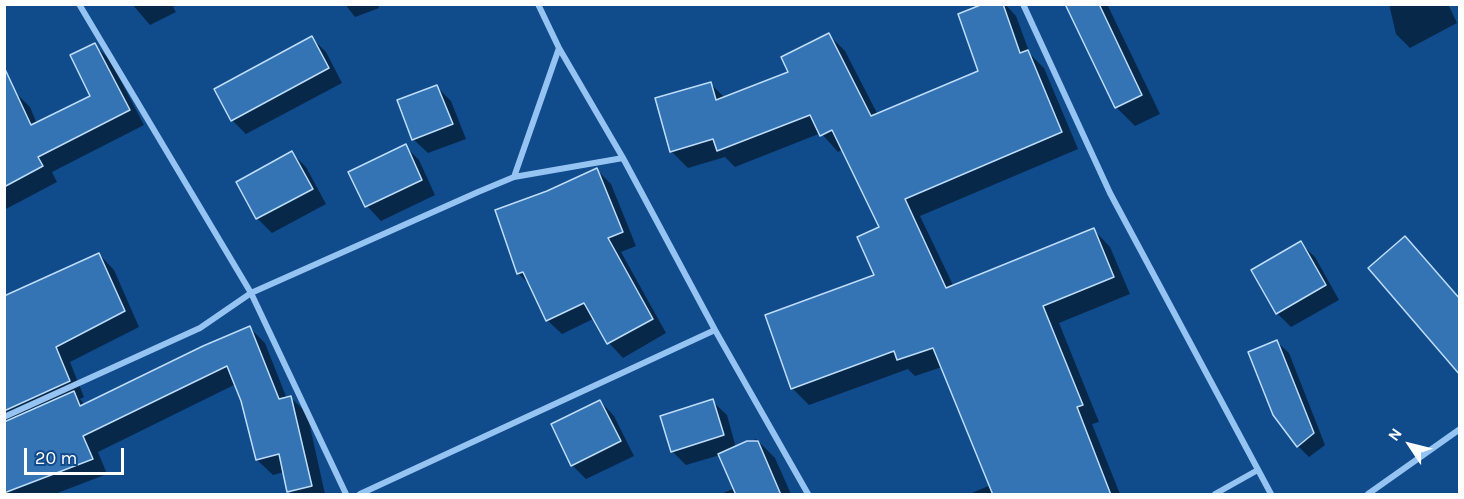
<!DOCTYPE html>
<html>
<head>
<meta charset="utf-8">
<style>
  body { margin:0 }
  #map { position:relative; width:1464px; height:499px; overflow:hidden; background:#104b8c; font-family:Karla,sans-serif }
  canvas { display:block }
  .frame { position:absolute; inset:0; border:6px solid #fff; pointer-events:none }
  .north { position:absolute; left:1380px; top:415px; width:60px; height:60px; -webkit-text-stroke:4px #104b8c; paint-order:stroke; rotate:305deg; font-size:16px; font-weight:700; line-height:24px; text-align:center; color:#fff }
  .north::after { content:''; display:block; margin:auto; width:21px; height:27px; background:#fff; clip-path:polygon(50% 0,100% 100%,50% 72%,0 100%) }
  .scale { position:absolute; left:24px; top:448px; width:100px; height:27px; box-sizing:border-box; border:3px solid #fff; border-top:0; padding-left:8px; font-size:18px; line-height:21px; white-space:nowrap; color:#fff; -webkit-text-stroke:4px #104b8c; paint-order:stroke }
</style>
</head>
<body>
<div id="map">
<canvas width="1464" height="499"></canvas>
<div class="frame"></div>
<div class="north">N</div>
<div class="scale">20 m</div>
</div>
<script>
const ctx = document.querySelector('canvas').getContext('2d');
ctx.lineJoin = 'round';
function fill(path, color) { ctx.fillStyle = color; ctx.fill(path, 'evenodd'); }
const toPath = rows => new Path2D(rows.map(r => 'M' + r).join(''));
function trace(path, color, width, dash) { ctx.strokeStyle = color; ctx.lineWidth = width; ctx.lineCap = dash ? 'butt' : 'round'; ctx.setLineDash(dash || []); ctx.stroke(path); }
fill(toPath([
  [132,4,179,4,173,7,176,12,150,25],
  [345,4,378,4,379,8,355,17],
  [987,4,1005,4,1016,16,1030,54,1044,68,1078,149,920,216,954,287,1094,230,1110,247,1130,294,1059,323,1099,422,1092,424,1120,494,969,494,991,485,942,367,915,376,908,369,809,405,792,388,876,276,881,228,843,149,838,152,821,133,735,167,725,157,688,168,671,151,711,84,725,98,791,73,829,35,845,51,878,115,980,72],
  [1067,4,1107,4,1160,114,1135,126,1116,107],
  [1389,4,1448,4,1457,23,1410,48,1396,34],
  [312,38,326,52,342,83,246,134,232,120],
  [95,45,110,60,144,125,52,172,57,182,4,210,4,97,15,92,30,107,37,124,92,97],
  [437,87,451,101,466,139,428,153,413,139],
  [405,146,419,160,435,195,381,221,367,206,350,172],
  [292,153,306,167,326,204,272,233,258,219,238,182],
  [597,170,611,184,636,246,621,252,666,333,623,358,609,343,595,318,562,334,547,320,531,286,518,273,548,193],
  [1300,243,1315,257,1339,300,1291,327,1277,313],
  [99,254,114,270,139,327,70,362,84,397,80,399,85,405,250,328,265,343,287,399,291,398,307,413,325,494,291,494,284,472,273,475,257,460,236,384,98,452,107,474,55,494,4,494,4,296],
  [1277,342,1289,353,1325,445,1309,457,1298,446],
  [600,401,614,416,634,456,586,479,572,465],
  [712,401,727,415,736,448,756,439,775,458,791,494,721,494,735,488,720,455,686,465,672,451]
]), '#0007');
const building = toPath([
  [983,4,1003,4,1020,53,1028,50,1062,132,905,199,946,288,1094,228,1114,277,1043,306,1083,405,1077,407,1111,495,993,495,933,348,897,360,894,351,791,389,765,315,874,275,857,237,879,227,832,130,820,136,810,115,717,151,713,139,670,152,655,98,711,82,716,100,788,72,781,57,829,33,871,116,978,71,958,14,983,4],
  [1065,4,1099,4,1142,95,1115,108,1065,4],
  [312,36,329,68,231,121,214,89,312,36],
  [95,43,130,110,38,157,43,166,4,187,4,67,31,125,90,96,70,55,95,43],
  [437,85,453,124,412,140,397,100,437,85],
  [406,144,422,180,365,207,348,172,406,144],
  [292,151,313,189,256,219,236,182,292,151],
  [597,168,623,232,608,238,653,319,607,344,584,303,546,321,523,272,517,274,495,210,547,191,597,168],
  [1405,236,1460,299,1460,375,1368,268,1405,236],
  [1301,241,1326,285,1276,314,1251,270,1301,241],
  [99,253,125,311,56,347,70,381,4,411,4,296,99,253],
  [250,326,279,399,291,396,312,486,287,492,279,454,256,460,241,401,227,366,83,436,93,459,4,493,4,422,74,391,80,406,203,346,250,326],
  [1277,340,1314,433,1297,447,1273,415,1248,352,1277,340],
  [713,399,724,435,671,452,660,416,713,399],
  [600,400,621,441,571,466,551,424,600,400],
  [747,441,758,441,781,495,736,495,718,454,747,441]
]);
fill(building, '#3473b4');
trace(building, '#bdddfd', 1.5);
trace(toPath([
  [79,4,251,293,346,494],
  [538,4,559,48,623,158,715,330,808,494],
  [1023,4,1110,193,1271,494],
  [514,177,559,48],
  [4,417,200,328,251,293,478,192,514,177,623,158],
  [360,494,715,330],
  [1215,494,1256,471],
  [1368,494,1460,429]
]), '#96c4f2', 6);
</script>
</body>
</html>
